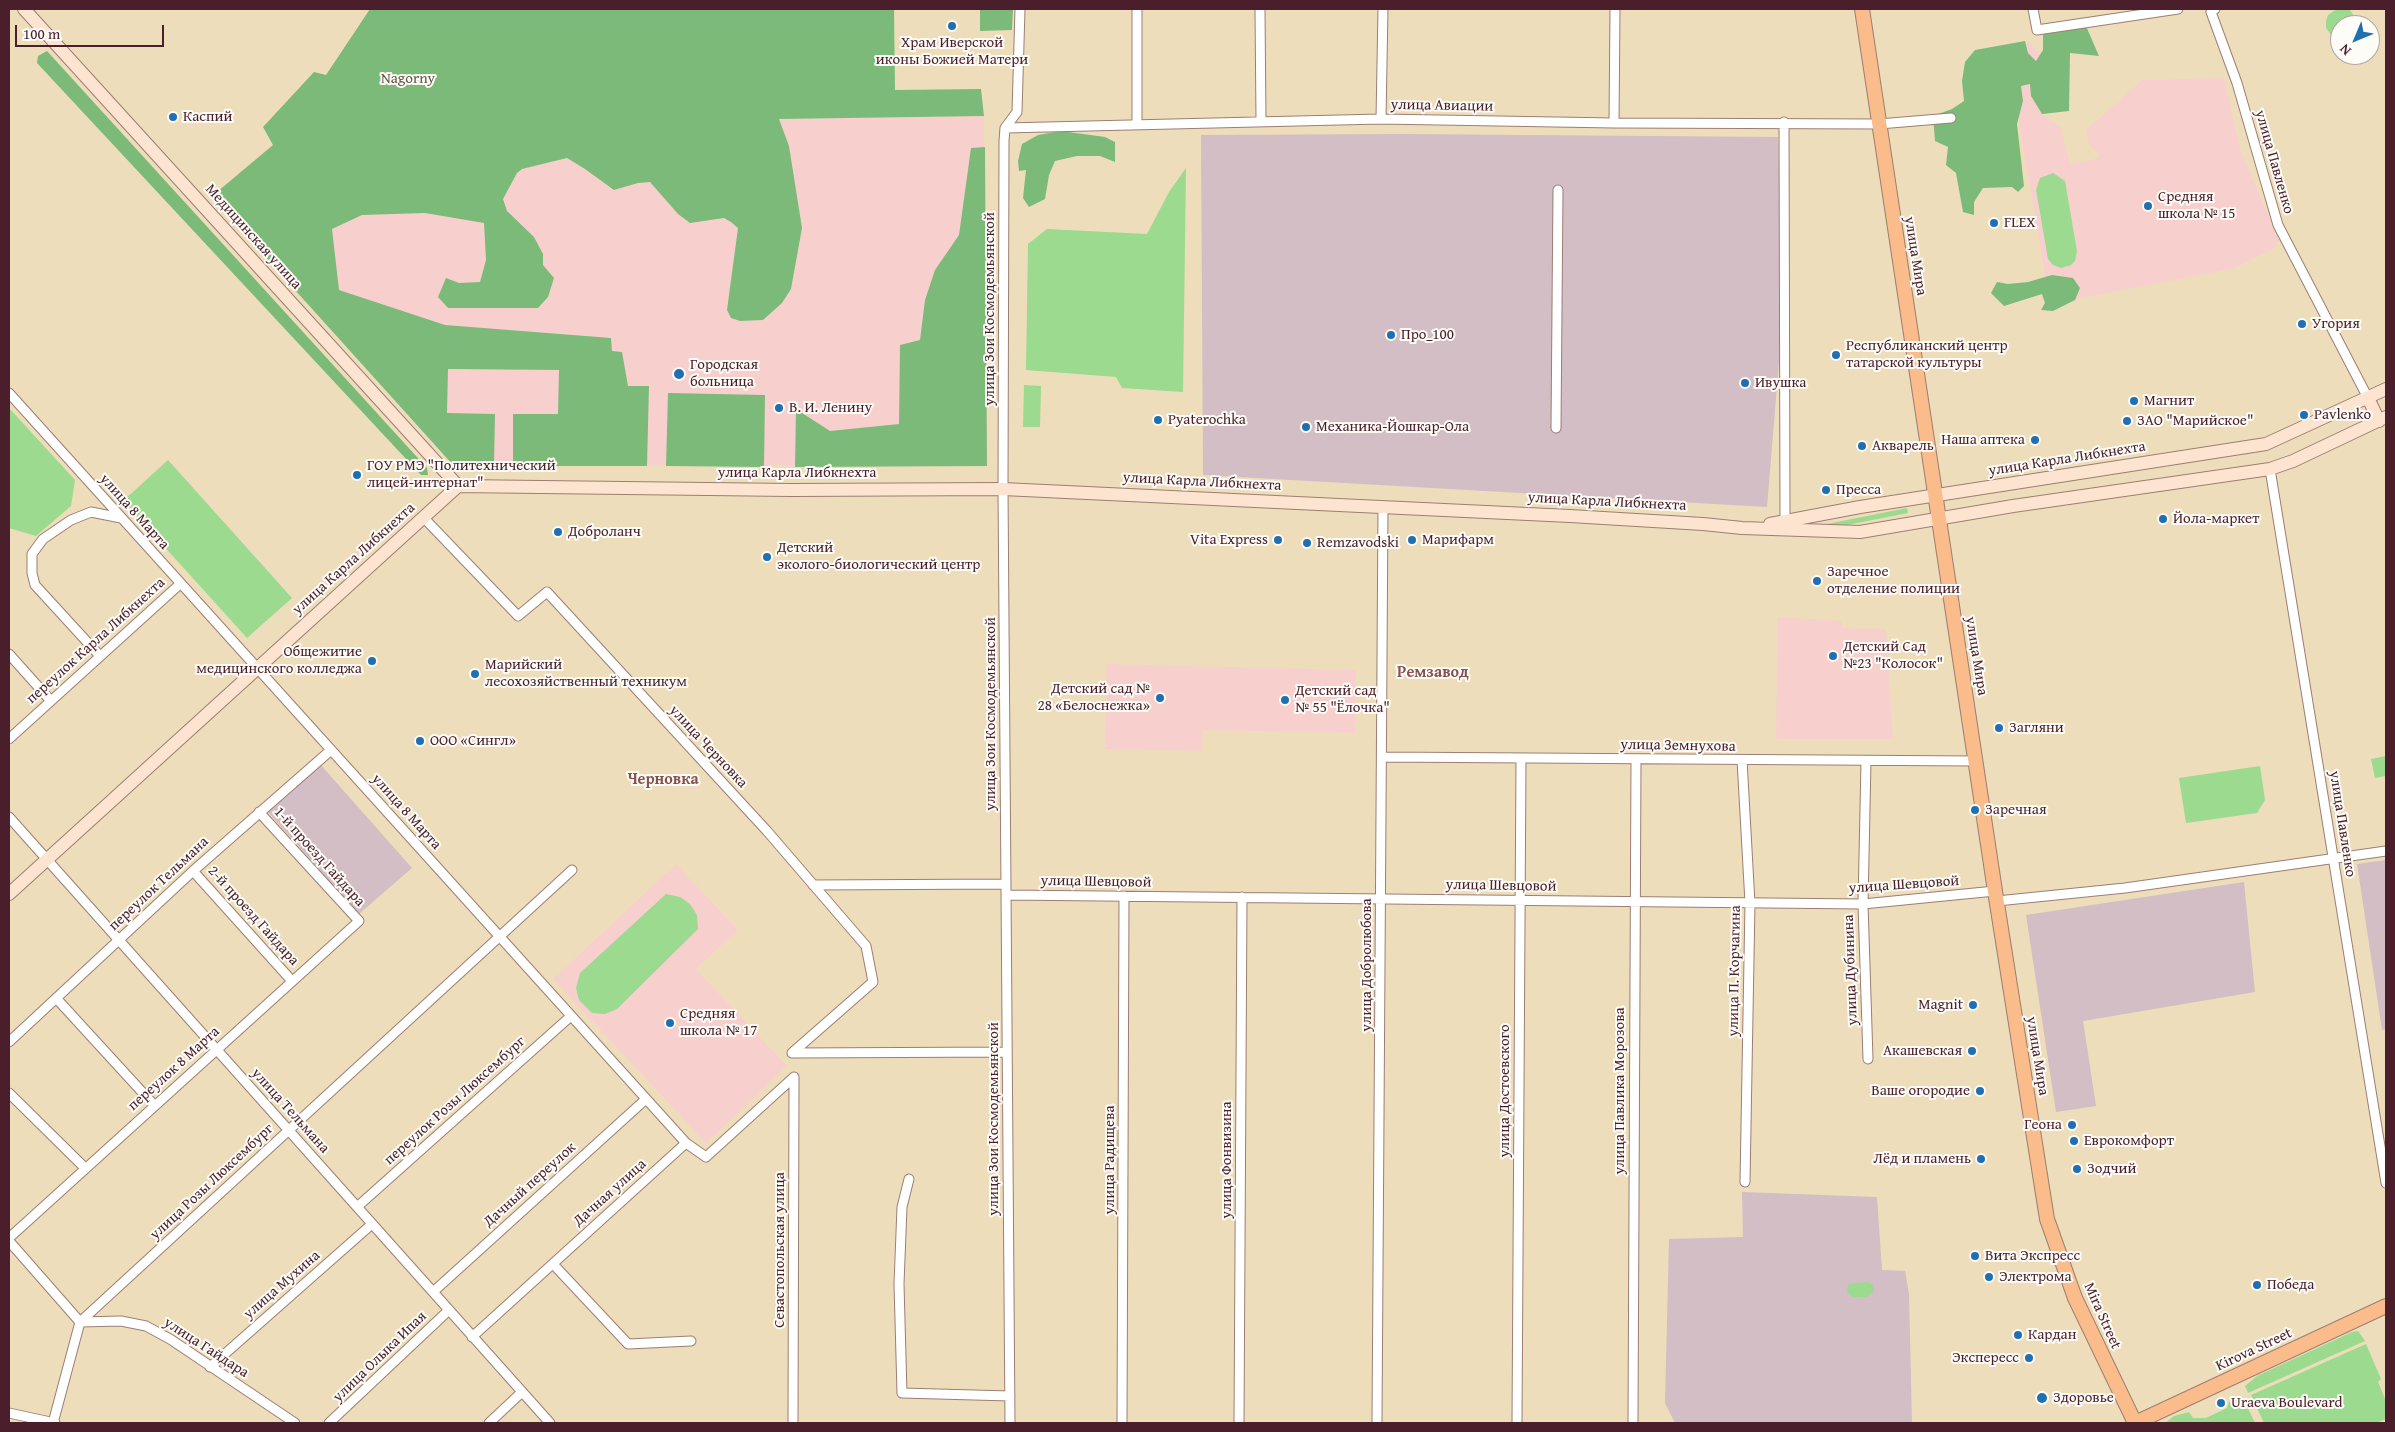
<!DOCTYPE html>
<html>
<head>
<meta charset="utf-8">
<style>
  body { margin:0 }
  #map { position:relative; width:2395px; height:1432px; overflow:hidden; background:#edb; font-family:"Gentium Book Plus",serif }
  canvas { display:block }
  .frame { position:absolute; inset:0; border:10px solid #4a1f2b; pointer-events:none }
  .north { position:absolute; left:2330px; top:15px; width:50px; height:50px; box-sizing:border-box; background:#fdfcf7; border:1px solid #b5a4a5; border-radius:50%; rotate:225deg; font-size:14px; font-weight:700; line-height:20px; text-align:center; color:#4a1f2b }
  .north::after { content:''; display:block; margin:auto; width:18px; height:22px; background:#1f6fb2; clip-path:polygon(50% 0,100% 100%,50% 72%,0 100%) }
  .scale { position:absolute; left:15px; top:25px; width:149px; height:22px; box-sizing:border-box; border:2px solid #4a1f2b; border-top:0; padding-left:6px; font-size:15px; line-height:18px; white-space:nowrap; color:#4a1f2b; -webkit-text-stroke:4px #fdfcf7; paint-order:stroke }
</style>
</head>
<body>
<div id="map">
<canvas width="2395" height="1432"></canvas>
<div class="frame"></div>
<div class="north">N</div>
<div class="scale">100 m</div>
</div>
<script>
const ctx = document.querySelector('canvas').getContext('2d');
ctx.lineJoin = 'round';
function fill(path, color) { ctx.fillStyle = color; ctx.fill(path, 'evenodd'); }
const toPath = rows => new Path2D(rows.map(r => 'M' + r).join(''));
function trace(path, color, width, dash) { ctx.strokeStyle = color; ctx.lineWidth = width; ctx.lineCap = dash ? 'butt' : 'round'; ctx.setLineDash(dash || []); ctx.stroke(path); }
function drawText(font, color, halo, rows, align = 'center') {
  ctx.font = font + ' "Gentium Book Plus",serif'; ctx.lineWidth = 4; ctx.setLineDash([]); ctx.textBaseline = 'middle'; ctx.strokeStyle = halo; ctx.fillStyle = color; for (const [text, x, y, turn = 0] of rows) {
    ctx.save(); ctx.translate(x, y); ctx.rotate((+turn || 0) * Math.PI / 180); ctx.textAlign = isNaN(turn) ? turn : align; if (halo) ctx.strokeText(text, 0, 0); ctx.fillText(text, 0, 0); ctx.restore();
  }
}
fill(toPath([
  [2029,43,2045,58,2042,114,2061,128,2070,163,2093,160,2099,155,2089,144,2086,130,2142,80,2224,78,2240,149,2279,240,2273,249,2232,269,2050,304,2006,47],
  [984,116,987,466,453,465,211,197,536,122],
  [1778,617,1842,621,1842,628,1886,629,1893,739,1776,739],
  [1107,664,1356,670,1355,733,1203,730,1202,751,1105,749],
  [676,864,738,930,696,969,787,1066,706,1143,553,979]
]), '#f7d0ce');
fill(toPath([
  [1403,134,1778,137,1783,314,1767,507,1203,475,1201,135],
  [320,764,412,868,359,914,267,811],
  [2386,860,2386,1029,2382,1030,2357,864],
  [2244,882,2255,992,2083,1021,2096,1106,2056,1112,2026,915],
  [1742,1192,1877,1197,1882,1270,1905,1271,1909,1294,1912,1423,1675,1423,1665,1403,1669,1239,1743,1237]
]), '#d2bec4');
fill(toPath([
  [2346,9,2350,10,2360,25,2340,25,2340,47,2326,28,2326,21,2328,15,2335,10],
  [1186,168,1183,392,1122,388,1116,377,1026,370,1028,244,1047,229,1147,234,1169,192],
  [2053,173,2065,181,2077,251,2075,261,2071,265,2061,268,2053,265,2048,259,2036,190,2040,178],
  [1024,385,1041,386,1040,427,1023,427],
  [9,408,75,480,71,506,36,536,9,528],
  [168,460,292,598,247,638,123,501],
  [1907,508,1908,513,1847,525,1827,524],
  [2386,756,2386,776,2375,778,2371,759],
  [2260,766,2265,800,2257,813,2186,823,2179,778],
  [666,894,680,897,690,904,697,915,698,929,617,1009,605,1014,592,1013,579,1000,576,988,580,973],
  [1868,1282,1873,1285,1874,1291,1867,1297,1852,1297,1847,1292,1848,1285,1853,1283],
  [2358,1331,2365,1341,2248,1393,2245,1386,2257,1376,2352,1332],
  [2366,1344,2381,1379,2378,1382,2386,1401,2386,1419,2376,1423,2264,1423,2251,1395],
  [2242,1396,2255,1423,2165,1423,2174,1416,2189,1412,2193,1418,2206,1418,2227,1408,2229,1402]
]), '#9bda8f');
fill(toPath([
  [370,9,894,9,895,90,981,89,984,116,779,119,789,146,802,228,791,289,782,303,763,320,740,321,731,318,727,310,738,228,731,222,724,218,690,223,678,214,650,182,638,183,614,190,585,169,567,158,522,169,517,173,503,199,507,211,534,237,543,254,543,265,554,278,548,297,538,308,448,308,438,297,446,278,459,283,480,282,486,260,484,223,425,213,362,215,332,229,339,290,445,325,611,338,612,351,622,352,628,386,649,386,647,466,513,466,513,414,558,414,559,370,448,369,447,413,495,414,494,465,453,465,211,197,273,145,263,127,314,72,326,75],
  [980,9,1013,9,1012,30,980,31],
  [2086,26,2099,56,2070,53,2069,111,2042,114,2031,96,2030,84,2021,86,2023,101,2017,124,2024,186,2018,192,2012,187,1983,188,1974,202,1974,215,1963,212,1956,173,1946,165,1948,147,1935,141,1933,116,1952,109,1964,101,1962,81,1965,62,1975,50,2025,41,2028,53,2036,61,2043,50,2043,31],
  [47,51,427,468,428,475,421,475,37,63,38,56],
  [1061,131,1105,137,1115,142,1115,162,1100,156,1077,156,1055,161,1049,175,1045,199,1029,207,1023,198,1026,170,1019,171,1018,161,1022,144,1038,135],
  [985,147,987,466,795,467,796,409,830,431,899,424,900,345,920,340,925,300,935,270,959,235,971,148],
  [2052,275,2073,278,2080,288,2075,300,2053,311,2041,310,2045,303,2042,294,2004,306,1991,293,1997,282,2008,284,2028,282],
  [668,393,765,395,764,467,666,466]
]), '#7cba7a');
const street = toPath([
  [1260,9,1261,121],
  [2033,9,2037,30,2178,9],
  [2215,9,2211,12,2237,83,2278,225,2368,398],
  [1381,119,1383,9],
  [1784,122,1785,521],
  [1137,123,1137,9],
  [1614,123,1615,9],
  [1005,128,1381,119,1614,123,1879,124,1951,118],
  [9,393,686,1143,706,1157,794,1077],
  [1556,428,1558,190],
  [2270,469,2386,1183],
  [423,517,518,616,547,592,767,831,866,946,873,982,792,1053],
  [9,654,51,701],
  [100,656,35,585,32,573,32,554,43,539,71,520,91,512,121,518],
  [9,739,180,584],
  [1382,757,1975,761],
  [1742,760,1750,903,1745,1182],
  [1866,761,1863,904,1868,1059],
  [9,817,550,1423],
  [193,871,292,981],
  [813,885,1006,884],
  [1006,895,1863,904,1995,891],
  [1997,901,2125,888,2386,851],
  [56,998,154,1105],
  [9,1042,193,871,331,750],
  [792,1053,1007,1052],
  [9,1093,85,1168],
  [909,1179,902,1207,899,1284,902,1393,1010,1396],
  [357,1207,571,1016],
  [9,1238,359,921,259,812],
  [9,1241,80,1322,121,1321,146,1326,170,1339,295,1423],
  [553,1264,628,1344,691,1341],
  [433,1292,646,1099],
  [472,1337,686,1143],
  [210,1367,372,1224],
  [9,1413,55,1423],
  [53,1423,80,1322,572,870],
  [329,1423,449,1310],
  [489,1423,522,1392],
  [793,1423,794,1077],
  [1010,1423,1003,489,1004,141,1005,128,1017,112,1020,9],
  [1122,1423,1124,896],
  [1239,1423,1242,897],
  [1377,1423,1383,507],
  [1517,1423,1521,758],
  [1633,1423,1636,759]
]);
const secondary = toPath([
  [24,9,458,486],
  [2368,398,2379,421],
  [1770,524,1860,507,2266,444,2386,389],
  [9,894,458,486,791,490,1003,489,1570,516,1703,524,1742,528,1860,532,2013,506,2270,469,2293,461,2386,417]
]);
const primary = toPath([
  [1862,9,1995,891,2047,1219,2075,1298,2135,1423,2386,1306]
]);
trace(street, '#9c7e73', 11);
trace(secondary, '#9c7e73', 14);
trace(primary, '#9c7e73', 16);
trace(street, '#fff', 9);
trace(secondary, '#fde4d0', 12);
trace(primary, '#f9bc8a', 14);
for (const [x, y, r, color] of [
  [952,26,5,"#1f6fb2"],
  [173,117,5,"#1f6fb2"],
  [2148,206,5,"#1f6fb2"],
  [1994,223,5,"#1f6fb2"],
  [2302,324,5,"#1f6fb2"],
  [1391,335,5,"#1f6fb2"],
  [1836,355,5,"#1f6fb2"],
  [679,374,6,"#1f6fb2"],
  [1745,383,5,"#1f6fb2"],
  [2134,401,5,"#1f6fb2"],
  [779,408,5,"#1f6fb2"],
  [2304,415,5,"#1f6fb2"],
  [1158,420,5,"#1f6fb2"],
  [2127,421,5,"#1f6fb2"],
  [1306,427,5,"#1f6fb2"],
  [2035,440,5,"#1f6fb2"],
  [1862,446,5,"#1f6fb2"],
  [357,475,5,"#1f6fb2"],
  [1826,490,5,"#1f6fb2"],
  [2163,519,5,"#1f6fb2"],
  [558,532,5,"#1f6fb2"],
  [1278,540,5,"#1f6fb2"],
  [1412,540,5,"#1f6fb2"],
  [1307,543,5,"#1f6fb2"],
  [767,557,5,"#1f6fb2"],
  [1817,581,5,"#1f6fb2"],
  [1833,656,5,"#1f6fb2"],
  [372,661,5,"#1f6fb2"],
  [475,674,5,"#1f6fb2"],
  [1160,698,5,"#1f6fb2"],
  [1285,700,5,"#1f6fb2"],
  [1999,728,5,"#1f6fb2"],
  [420,741,5,"#1f6fb2"],
  [1975,810,5,"#1f6fb2"],
  [1973,1005,5,"#1f6fb2"],
  [670,1023,5,"#1f6fb2"],
  [1972,1051,5,"#1f6fb2"],
  [1980,1091,5,"#1f6fb2"],
  [2072,1125,5,"#1f6fb2"],
  [2074,1141,5,"#1f6fb2"],
  [1981,1159,5,"#1f6fb2"],
  [2077,1169,5,"#1f6fb2"],
  [1975,1256,5,"#1f6fb2"],
  [1989,1277,5,"#1f6fb2"],
  [2257,1285,5,"#1f6fb2"],
  [2018,1335,5,"#1f6fb2"],
  [2029,1358,5,"#1f6fb2"],
  [2042,1398,6,"#1f6fb2"],
  [2221,1403,5,"#1f6fb2"]
]) { const dot = new Path2D(); dot.arc(x, y, r, 0, 2 * Math.PI); ctx.fillStyle = color; ctx.fill(dot); trace(dot, '#fdfcf7', 2); }
drawText('15px', '#4a1f2b', '#fdfcf7', [
  ["Храм Иверской",952,43,"center"],
  ["иконы Божией Матери",952,60,"center"],
  ["Каспий",183,117],
  ["Средняя",2158,197],
  ["школа № 15",2158,214],
  ["FLEX",2004,223],
  ["Угория",2312,324],
  ["Про_100",1401,335],
  ["Республиканский центр",1846,346],
  ["татарской культуры",1846,363],
  ["Городская",690,365],
  ["больница",690,382],
  ["Ивушка",1755,383],
  ["Магнит",2144,401],
  ["В. И. Ленину",789,408],
  ["Pavlenko",2314,415],
  ["Pyaterochka",1168,420],
  ["ЗАО \"Марийское\"",2137,421],
  ["Механика-Йошкар-Ола",1316,427],
  ["Наша аптека",2025,440,"right"],
  ["Акварель",1872,446],
  ["ГОУ РМЭ \"Политехнический",367,466],
  ["лицей-интернат\"",367,483],
  ["Пресса",1836,490],
  ["Йола-маркет",2173,519],
  ["Доброланч",568,532],
  ["Vita Express",1268,540,"right"],
  ["Марифарм",1422,540],
  ["Remzavodski",1317,543],
  ["Детский",777,548],
  ["эколого-биологический центр",777,565],
  ["Заречное",1827,572],
  ["отделение полиции",1827,589],
  ["Детский Сад",1843,647],
  ["№23 \"Колосок\"",1843,664],
  ["Общежитие",362,652,"right"],
  ["медицинского колледжа",362,669,"right"],
  ["Марийский",485,665],
  ["лесохозяйственный техникум",485,682],
  ["Детский сад №",1150,689,"right"],
  ["28 «Белоснежка»",1150,706,"right"],
  ["Детский сад",1295,691],
  ["№ 55 \"Ёлочка\"",1295,708],
  ["Загляни",2009,728],
  ["ООО «Сингл»",430,741],
  ["Заречная",1985,810],
  ["Magnit",1963,1005,"right"],
  ["Средняя",680,1014],
  ["школа № 17",680,1031],
  ["Акашевская",1962,1051,"right"],
  ["Ваше огородие",1970,1091,"right"],
  ["Геона",2062,1125,"right"],
  ["Еврокомфорт",2084,1141],
  ["Лёд и пламень",1971,1159,"right"],
  ["Зодчий",2087,1169],
  ["Вита Экспресс",1985,1256],
  ["Электрома",1999,1277],
  ["Победа",2267,1285],
  ["Кардан",2028,1335],
  ["Экспересс",2019,1358,"right"],
  ["Здоровье",2053,1398],
  ["Uraeva Boulevard",2231,1403]
], 'left');
drawText('15px', '#625749', '#fdfcf7', [
  ["Nagorny",408,79]
]);
drawText('15px', '#4a1f2b', '#fdfcf7', [
  ["улица Авиации",1442,106,1],
  ["улица Павленко",2274,162,74],
  ["Медицинская улица",253,237,48],
  ["улица Мира",1915,256,81],
  ["улица Зои Космодемьянской",990,309,-90],
  ["улица Карла Либкнехта",2067,459,-9],
  ["улица Карла Либкнехта",797,473],
  ["улица Карла Либкнехта",1202,482,3],
  ["улица Карла Либкнехта",1607,502,3],
  ["улица 8 Марта",134,512,48],
  ["улица Карла Либкнехта",354,559,-42],
  ["переулок Карла Либкнехта",96,641,-42],
  ["улица Мира",1976,656,81],
  ["улица Зои Космодемьянской",991,714,-90],
  ["улица Земнухова",1678,746,1],
  ["улица Черновка",708,747,47],
  ["улица 8 Марта",406,812,48],
  ["улица Павленко",2342,824,81],
  ["1-й проезд Гайдара",319,857,48],
  ["улица Шевцовой",1096,882,1],
  ["переулок Тельмана",159,884,-43],
  ["улица Шевцовой",1904,885,-4],
  ["улица Шевцовой",1501,886,1],
  ["2-й проезд Гайдара",253,916,48],
  ["улица Добролюбова",1367,965,-90],
  ["улица Дубинина",1851,970,-92],
  ["улица П. Корчагина",1735,971,-89],
  ["улица Мира",2037,1056,81],
  ["переулок 8 Марта",174,1069,-42],
  ["улица Достоевского",1505,1091,-90],
  ["улица Павлика Морозова",1620,1091,-90],
  ["переулок Розы Люксембург",455,1101,-42],
  ["улица Тельмана",290,1111,48],
  ["улица Зои Космодемьянской",994,1119,-90],
  ["улица Радищева",1110,1160,-90],
  ["улица Фонвизина",1227,1160,-90],
  ["улица Розы Люксембург",212,1182,-43],
  ["Дачный переулок",530,1185,-42],
  ["Дачная улица",610,1193,-42],
  ["Севастопольская улица",780,1250,-90],
  ["улица Мухина",282,1285,-41],
  ["Mira Street",2102,1316,66],
  ["улица Гайдара",206,1348,33],
  ["Kirova Street",2254,1350,-25],
  ["улица Олыка Ипая",380,1357,-44]
]);
drawText('bold 16px', '#865250', '#fdfcf7', [
  ["Ремзавод",1433,673],
  ["Черновка",663,780]
]);
</script>
</body>
</html>
